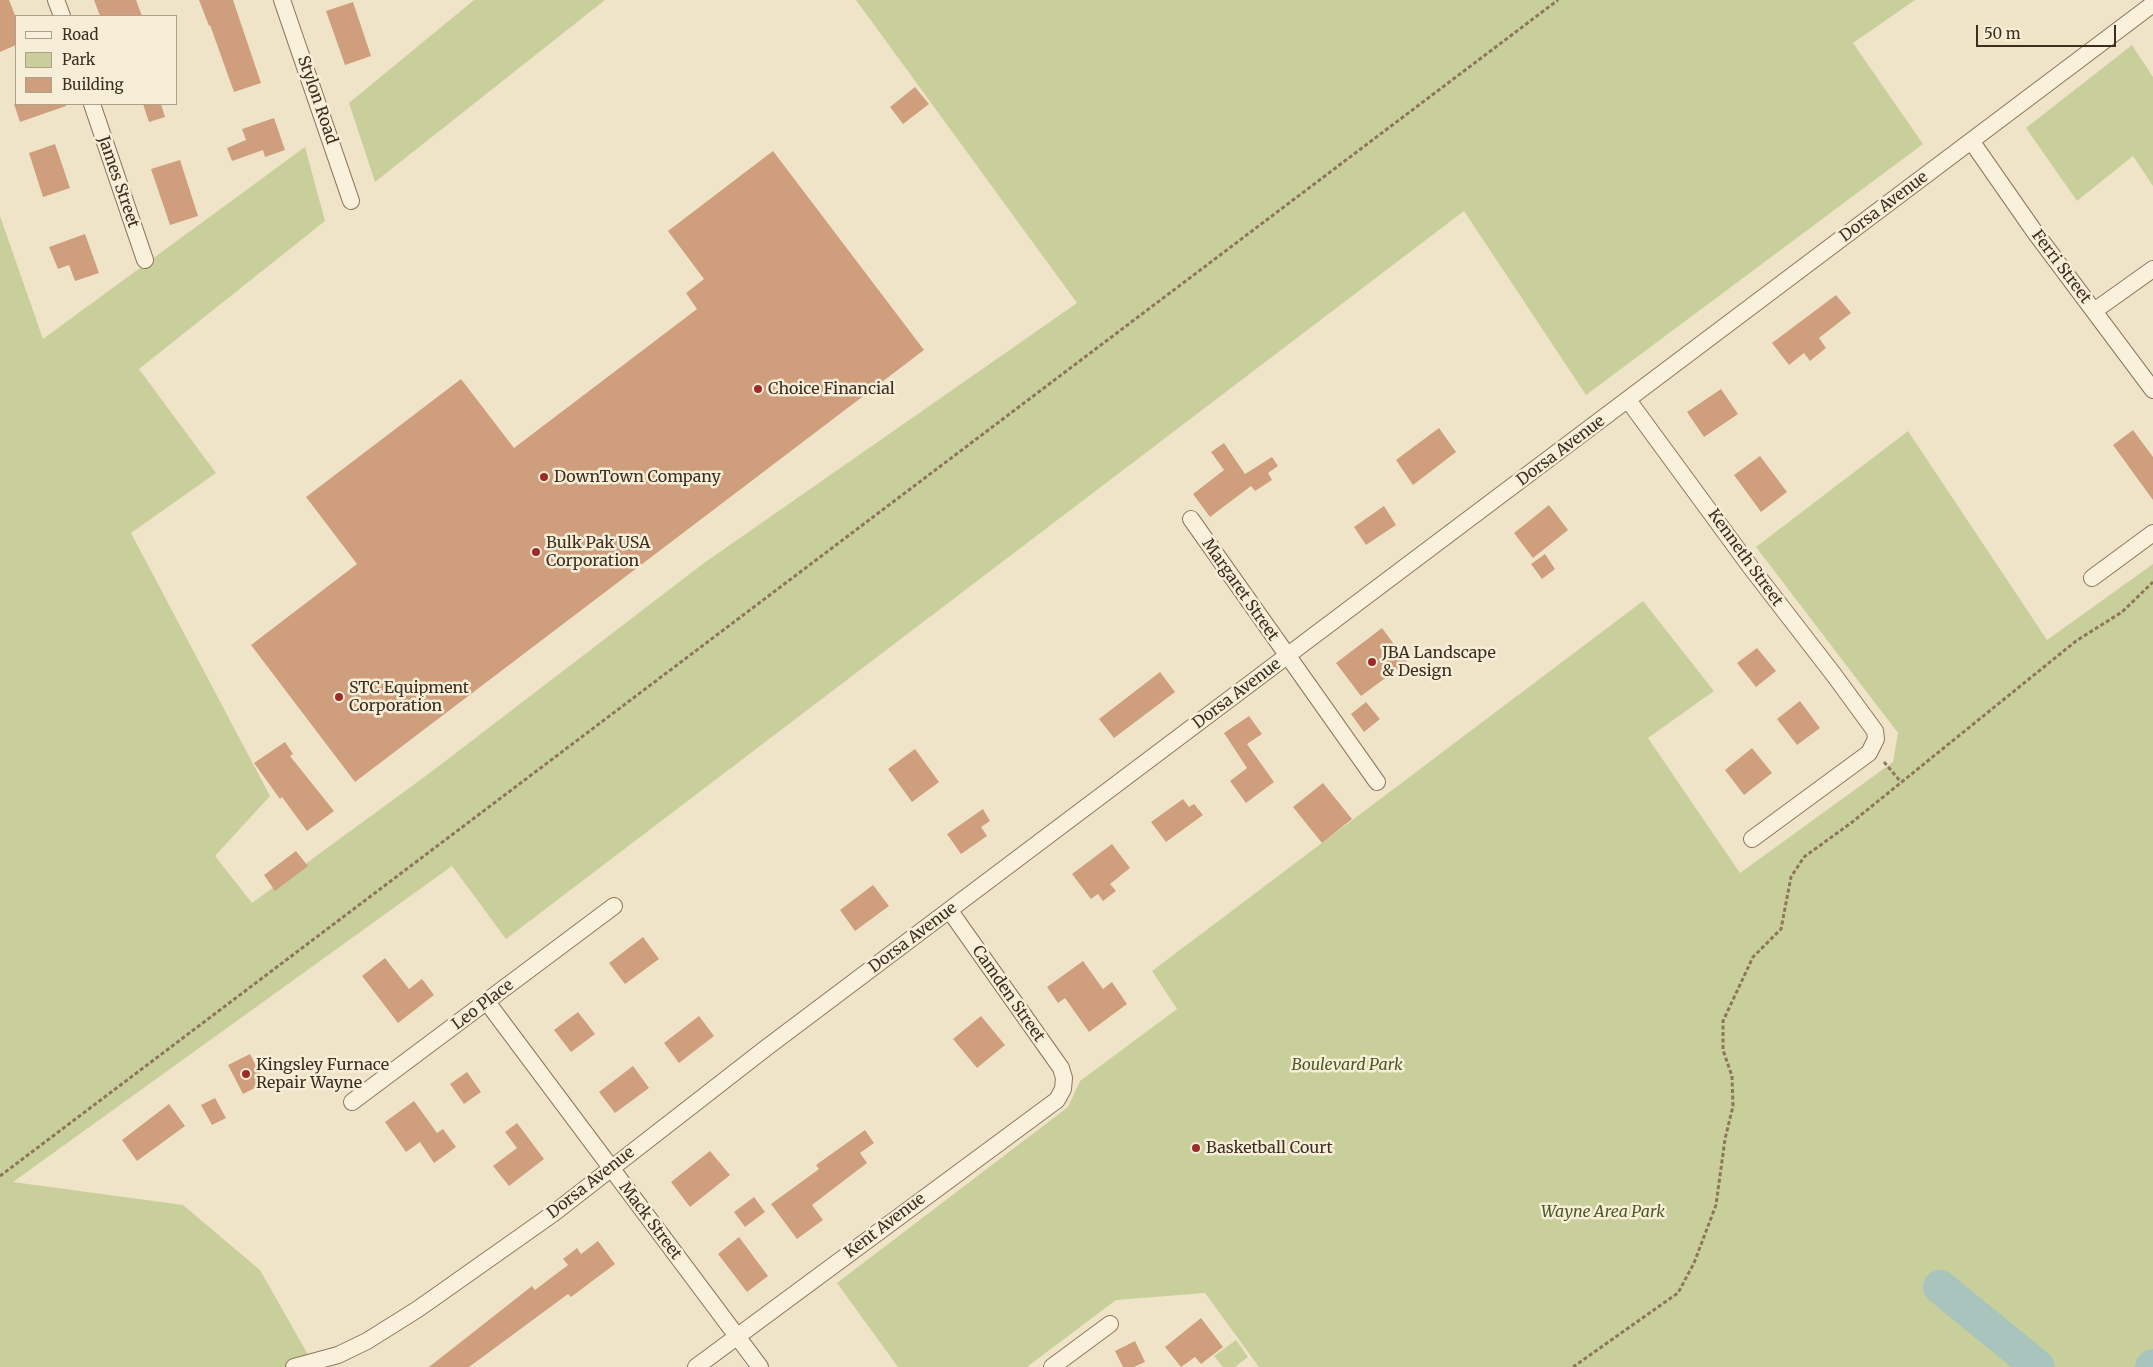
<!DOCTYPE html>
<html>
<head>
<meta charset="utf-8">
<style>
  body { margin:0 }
  #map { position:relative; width:2153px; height:1367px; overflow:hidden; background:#f0e4c8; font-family:Merriweather,serif }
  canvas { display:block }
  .legend { position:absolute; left:15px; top:15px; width:162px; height:90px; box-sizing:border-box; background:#f7eed8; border:1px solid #ada18e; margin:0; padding:6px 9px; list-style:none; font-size:15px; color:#3d2e20 }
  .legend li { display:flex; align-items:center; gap:10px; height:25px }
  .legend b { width:25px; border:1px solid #ada18e }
  .scale { position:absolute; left:1976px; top:25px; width:140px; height:22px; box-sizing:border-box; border:2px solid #3d2e20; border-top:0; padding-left:6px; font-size:15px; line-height:18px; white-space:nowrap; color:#3d2e20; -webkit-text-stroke:4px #f7eed8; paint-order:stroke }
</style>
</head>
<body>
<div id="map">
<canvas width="2153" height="1367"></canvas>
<ul class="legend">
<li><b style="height:6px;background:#faf1dc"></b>Road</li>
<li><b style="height:14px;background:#c9cf9b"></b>Park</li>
<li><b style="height:14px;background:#cf9f7d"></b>Building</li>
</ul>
<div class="scale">50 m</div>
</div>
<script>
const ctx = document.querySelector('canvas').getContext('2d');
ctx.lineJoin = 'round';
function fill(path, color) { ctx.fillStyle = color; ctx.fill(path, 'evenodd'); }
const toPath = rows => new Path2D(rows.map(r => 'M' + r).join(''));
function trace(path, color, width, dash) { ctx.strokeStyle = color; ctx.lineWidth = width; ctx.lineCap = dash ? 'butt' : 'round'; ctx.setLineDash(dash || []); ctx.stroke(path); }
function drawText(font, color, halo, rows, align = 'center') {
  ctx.font = font + ' Merriweather,serif'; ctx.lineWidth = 5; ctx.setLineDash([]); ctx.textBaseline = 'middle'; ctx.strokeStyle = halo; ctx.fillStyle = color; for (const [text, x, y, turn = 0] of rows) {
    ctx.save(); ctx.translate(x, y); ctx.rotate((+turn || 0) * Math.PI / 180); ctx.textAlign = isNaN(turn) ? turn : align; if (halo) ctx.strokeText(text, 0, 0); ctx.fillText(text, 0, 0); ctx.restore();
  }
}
fill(toPath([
  [474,0,605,0,375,182,349,103],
  [856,0,1915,0,1853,43,1923,144,1586,395,1464,211,506,939,452,866,13,1182,183,1205,260,1270,315,1367,0,1367,0,216,43,339,305,147,325,221,139,369,216,473,131,533,270,796,215,856,252,903,431,772,704,563,1077,303],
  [2132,45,2153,77,2153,186,2133,156,2077,201,2026,128],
  [1908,431,2047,640,2153,564,2153,1367,1259,1367,1205,1293,1116,1300,1027,1367,898,1367,837,1283,1068,1107,1080,1081,1177,1009,1152,971,1643,601,1714,691,1648,738,1740,873,1893,762,1898,733,1756,547],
  [1236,1340,1248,1357,1235,1367,1223,1367,1214,1356]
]), '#c9cf9b');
trace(toPath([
  [1940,1287,2038,1367],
  [2152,1367,2153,1366]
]), '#a9c4bc', 34);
fill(toPath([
  [0,0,9,0,16,18,16,45,0,52],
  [94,0,136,0,142,16,100,16],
  [199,0,233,0,261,83,234,92,210,25,209,26],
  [353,2,371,56,345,65,326,11],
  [915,87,929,104,903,124,890,107],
  [14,104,66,104,66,106,20,122],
  [143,104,161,104,165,117,149,122],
  [274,118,285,150,265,157,263,150,232,161,227,148,246,140,242,129],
  [55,144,70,188,43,197,29,153],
  [773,151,924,350,355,782,251,645,357,564,306,497,461,379,514,448,697,309,686,293,704,279,668,231],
  [180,160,198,216,170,225,151,169],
  [85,234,99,273,75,281,69,265,58,269,49,247],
  [1836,295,1851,313,1819,338,1826,348,1810,361,1804,353,1789,365,1772,343],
  [1721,389,1738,414,1704,437,1687,412],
  [1439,428,1456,452,1413,485,1396,460],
  [2133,430,2153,457,2153,500,2113,445],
  [1224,443,1245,474,1272,457,1278,466,1268,473,1272,480,1255,491,1251,486,1210,517,1193,494,1224,470,1211,452],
  [1760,456,1787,492,1761,512,1734,475],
  [1549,505,1568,530,1533,558,1514,533],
  [1384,506,1396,525,1366,545,1354,527],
  [1545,554,1555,569,1542,579,1531,564],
  [1382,628,1407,662,1361,696,1336,663],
  [1757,648,1776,671,1756,687,1737,663],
  [1160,672,1175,692,1114,738,1099,719],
  [1800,701,1820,728,1797,745,1777,719],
  [1366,702,1380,719,1364,732,1351,714],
  [1249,716,1262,734,1247,744,1274,782,1246,803,1230,781,1247,768,1224,733],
  [285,742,293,754,290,756,334,811,307,831,282,797,280,799,254,763],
  [1752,748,1772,773,1744,795,1725,770],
  [915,749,939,782,912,802,888,769],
  [1323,783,1352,819,1322,843,1293,807],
  [1183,799,1189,807,1194,804,1203,815,1166,842,1151,822],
  [983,809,990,821,981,827,987,836,961,854,947,834],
  [1112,844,1130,868,1110,884,1116,891,1103,901,1098,894,1091,899,1072,874],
  [296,851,308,866,275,891,264,875],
  [873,885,889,906,855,931,840,910],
  [643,937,659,959,625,984,609,963],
  [385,958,409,989,422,979,434,995,398,1023,362,976],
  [1083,961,1103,989,1112,982,1127,1004,1089,1032,1065,998,1058,1003,1047,987],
  [578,1012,595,1034,571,1052,554,1030],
  [699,1016,714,1036,679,1063,664,1043],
  [981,1016,1005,1045,977,1068,953,1039],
  [250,1054,265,1083,243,1094,228,1065],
  [633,1066,649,1088,615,1113,599,1092],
  [467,1072,481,1092,464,1104,450,1084],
  [215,1098,226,1118,212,1125,201,1105],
  [414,1101,437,1133,443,1129,456,1147,434,1163,420,1142,406,1152,385,1122],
  [169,1104,185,1126,137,1161,122,1140],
  [517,1123,544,1159,509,1186,493,1166,517,1148,505,1132],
  [865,1130,874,1143,860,1153,867,1163,812,1205,823,1220,797,1239,771,1204,819,1169,816,1165],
  [710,1151,730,1175,690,1207,671,1182],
  [754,1197,765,1212,745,1227,734,1212],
  [739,1237,768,1276,747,1292,718,1254],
  [598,1241,615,1264,571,1297,568,1294,469,1367,429,1367,532,1286,535,1290,568,1265,563,1259,577,1248,581,1254],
  [1201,1318,1223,1347,1201,1364,1195,1357,1181,1367,1165,1347],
  [1135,1341,1145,1362,1134,1367,1123,1367,1115,1351]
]), '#cf9f7d');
const street = toPath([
  [56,0,62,16],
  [282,0,351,201],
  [92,104,145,260],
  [1972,142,2034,231,2153,390],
  [2094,311,2153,269],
  [1628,400,1749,565,1834,675,1875,731,1876,739,1869,753,1752,839],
  [1191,519,1377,782],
  [2092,578,2153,533],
  [487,1002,760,1367],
  [352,1102,614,906],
  [294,1367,338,1355,367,1341,418,1309,554,1213,766,1048,2153,4],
  [696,1367,1057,1100,1063,1089,1064,1078,1061,1068,950,911],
  [1052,1367,1110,1324]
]);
trace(street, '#8d765c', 18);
trace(toPath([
  [1884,762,1901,782],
  [0,1176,1558,0],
  [1573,1367,1678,1293,1694,1263,1716,1205,1725,1139,1733,1106,1732,1076,1723,1050,1723,1021,1753,957,1781,929,1791,877,1804,857,1851,823,2076,641,2122,612,2153,582]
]), '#8d765c', 3, [4, 2.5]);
trace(street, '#faf1dc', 16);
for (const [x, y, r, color] of [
  [758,389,5,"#9e2a2b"],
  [544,477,5,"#9e2a2b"],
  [536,552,5,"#9e2a2b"],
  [1372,662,5,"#9e2a2b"],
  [339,697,5,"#9e2a2b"],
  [246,1074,5,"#9e2a2b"],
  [1196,1148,5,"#9e2a2b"]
]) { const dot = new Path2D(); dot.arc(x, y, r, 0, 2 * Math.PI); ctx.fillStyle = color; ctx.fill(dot); trace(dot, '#f7eed8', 2); }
drawText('16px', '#3d2e20', '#f7eed8', [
  ["Stylon Road",317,100,71],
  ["James Street",118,182,71],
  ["Dorsa Avenue",1884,207,-37],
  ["Ferri Street",2061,267,53],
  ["Dorsa Avenue",1561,451,-37],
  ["Kenneth Street",1745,558,54],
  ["Margaret Street",1240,590,55],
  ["Dorsa Avenue",1237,694,-37],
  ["Dorsa Avenue",913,938,-37],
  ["Camden Street",1008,994,55],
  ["Leo Place",483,1005,-37],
  ["Dorsa Avenue",591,1183,-38],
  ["Mack Street",650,1221,53],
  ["Kent Avenue",885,1226,-37]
]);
drawText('16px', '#3d2e20', '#f7eed8', [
  ["Choice Financial",768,389],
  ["DownTown Company",554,477],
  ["Bulk Pak USA",546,543],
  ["Corporation",546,561],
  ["JBA Landscape",1382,653],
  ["& Design",1382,671],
  ["STC Equipment",349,688],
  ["Corporation",349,706],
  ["Kingsley Furnace",256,1065],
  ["Repair Wayne",256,1083],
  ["Basketball Court",1206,1148]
], 'left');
drawText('italic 16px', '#4d5a26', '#f7eed8', [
  ["Boulevard Park",1347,1065],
  ["Wayne Area Park",1603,1212]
]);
</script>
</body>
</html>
